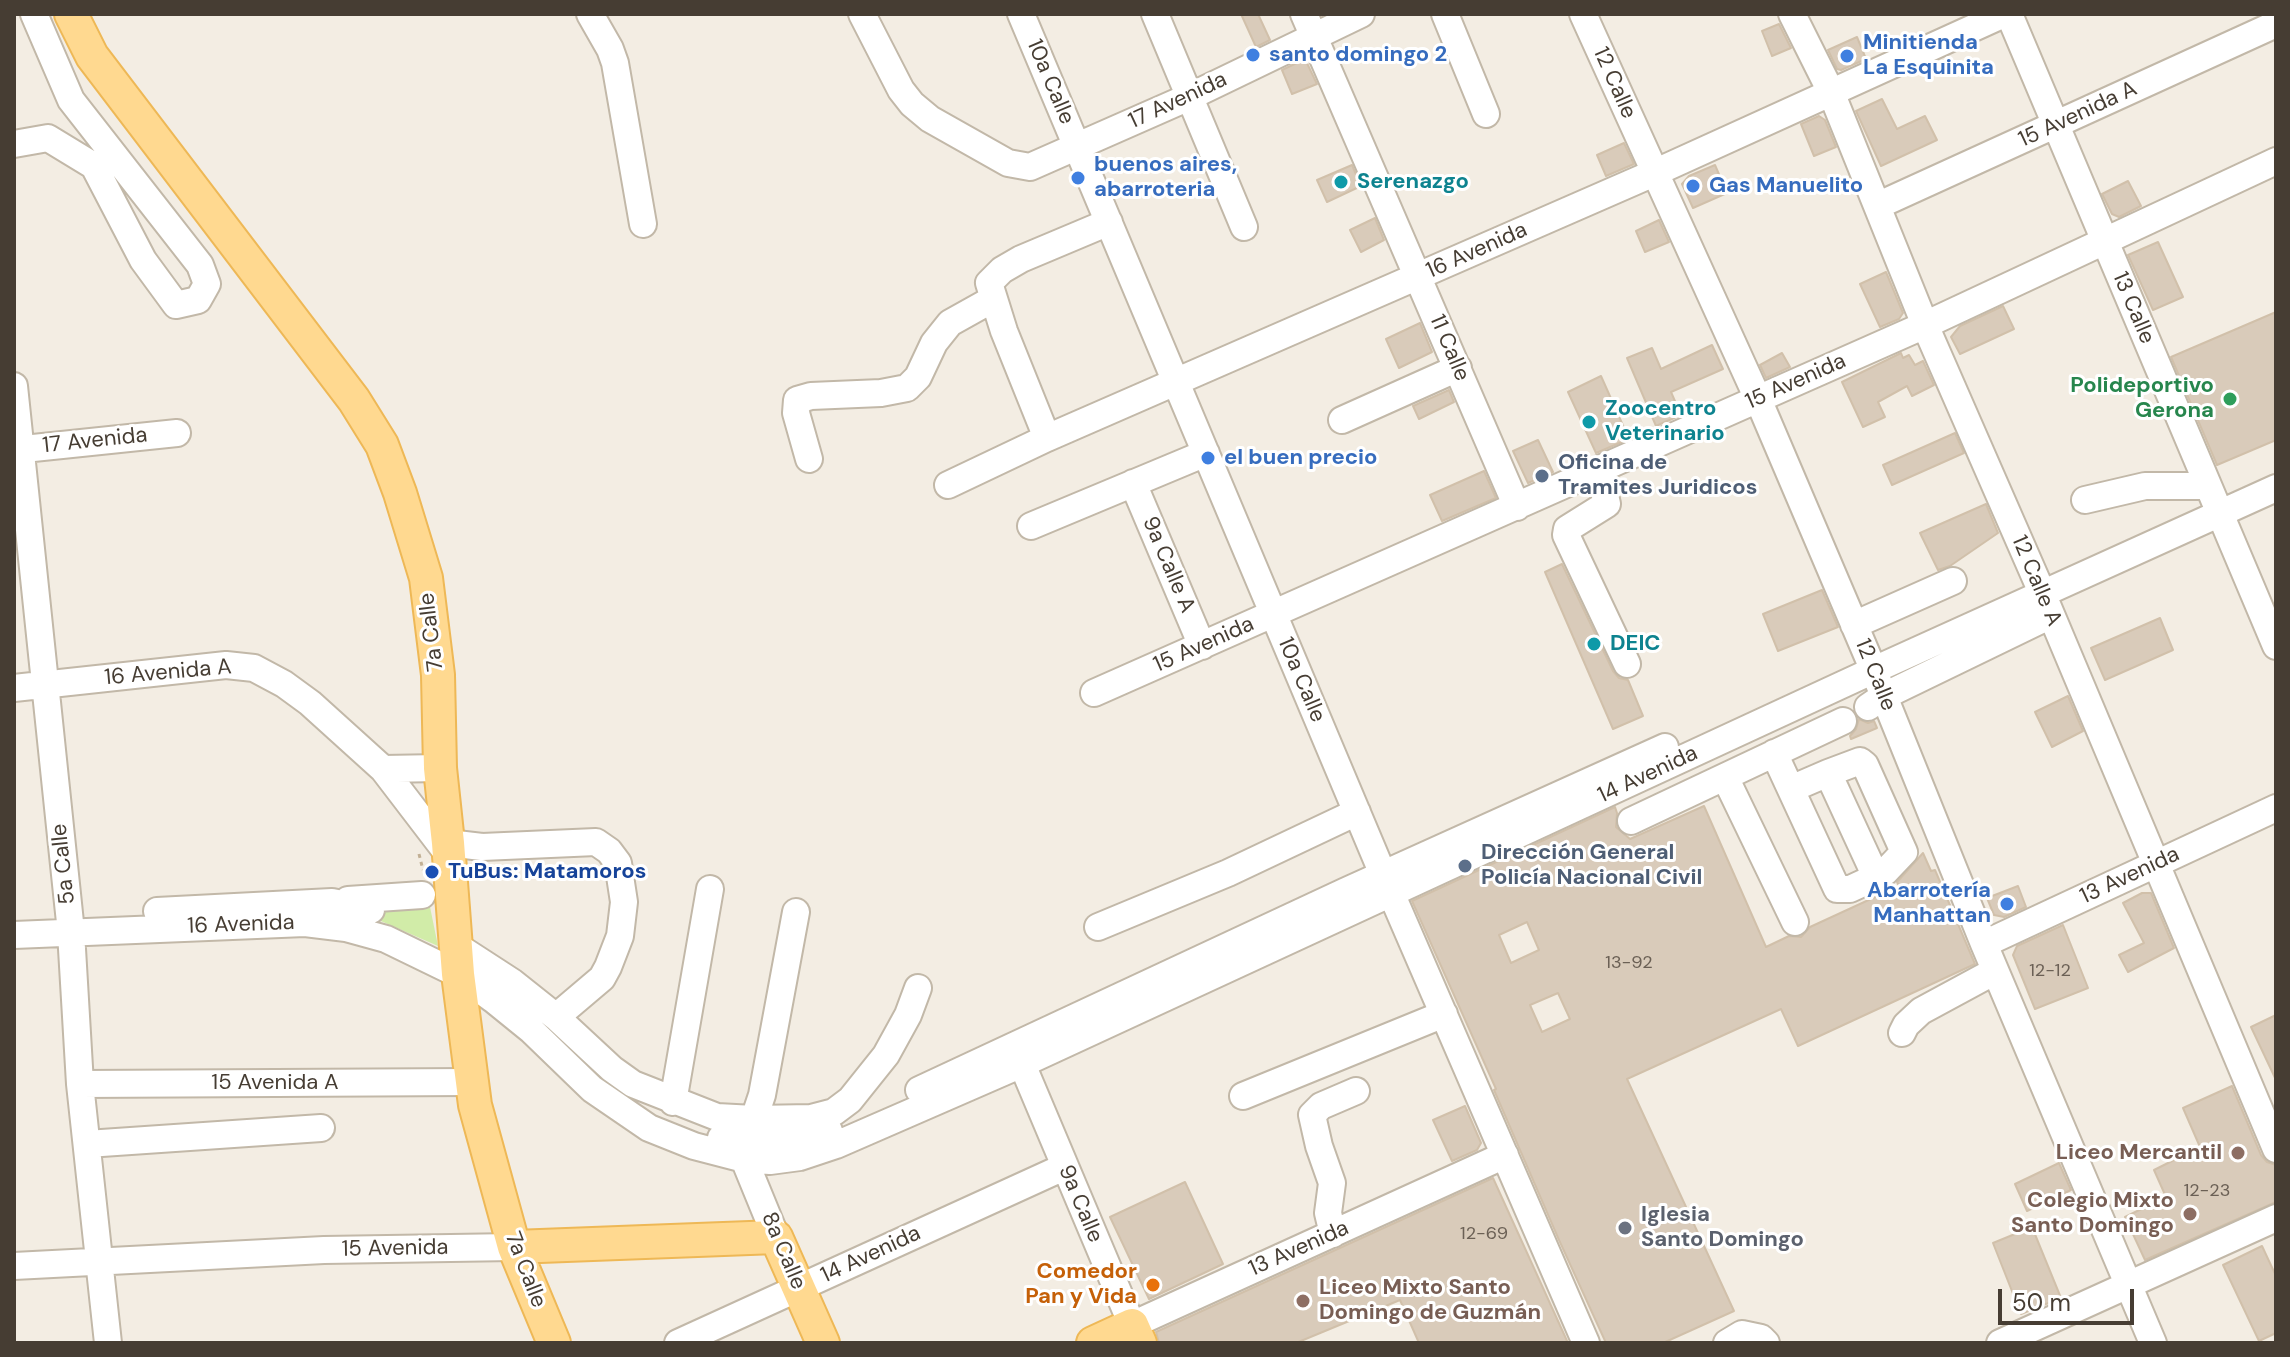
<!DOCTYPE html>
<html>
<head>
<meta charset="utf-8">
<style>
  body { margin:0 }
  #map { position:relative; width:2290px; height:1357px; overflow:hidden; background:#f3ede3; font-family:"DM Sans",sans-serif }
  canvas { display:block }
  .frame { position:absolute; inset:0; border:16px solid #463d33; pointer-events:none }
  .scale { position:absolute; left:1998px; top:1289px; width:136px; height:36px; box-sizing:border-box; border:4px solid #463d33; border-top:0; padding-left:10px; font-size:24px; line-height:28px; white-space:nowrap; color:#463d33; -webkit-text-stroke:6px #fff; paint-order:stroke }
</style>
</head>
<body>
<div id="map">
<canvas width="2290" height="1357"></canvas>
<div class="frame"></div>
<div class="scale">50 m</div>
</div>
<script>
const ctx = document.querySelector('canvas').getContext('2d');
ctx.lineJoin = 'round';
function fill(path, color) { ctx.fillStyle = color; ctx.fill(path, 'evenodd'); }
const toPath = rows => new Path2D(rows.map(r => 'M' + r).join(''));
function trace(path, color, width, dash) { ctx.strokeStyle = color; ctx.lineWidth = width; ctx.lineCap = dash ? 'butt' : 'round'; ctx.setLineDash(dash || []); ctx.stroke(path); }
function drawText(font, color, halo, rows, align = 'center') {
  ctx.font = font + ' "DM Sans",sans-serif'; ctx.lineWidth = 6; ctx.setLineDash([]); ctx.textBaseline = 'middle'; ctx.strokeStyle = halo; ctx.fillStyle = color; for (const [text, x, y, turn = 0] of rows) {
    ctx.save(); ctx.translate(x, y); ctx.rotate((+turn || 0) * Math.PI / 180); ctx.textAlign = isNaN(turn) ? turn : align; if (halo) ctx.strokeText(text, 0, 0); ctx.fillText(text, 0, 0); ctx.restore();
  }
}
fill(toPath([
  [372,902,430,907,438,946,374,918]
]), '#d1eca8');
const building = toPath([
  [1241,14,1258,14,1270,40,1256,47,1241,14],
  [1779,24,1791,48,1772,56,1762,31,1779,24],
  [1857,37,1866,59,1841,70,1837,69,1828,50,1857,37],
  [1305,59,1317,84,1292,94,1282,70,1305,59],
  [1882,99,1897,129,1925,116,1937,140,1881,166,1856,111,1882,99],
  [1819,116,1825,120,1836,147,1814,156,1801,124,1819,116],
  [1624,143,1634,164,1606,176,1597,155,1624,143],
  [1352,165,1361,186,1327,202,1317,180,1352,165],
  [1715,165,1727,193,1693,208,1682,184,1689,176,1715,165],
  [2128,181,2141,206,2119,217,2112,214,2102,194,2128,181],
  [1375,218,1384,240,1361,252,1350,230,1375,218],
  [1659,220,1669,242,1645,252,1636,231,1659,220],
  [2158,242,2183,297,2153,310,2128,255,2158,242],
  [1886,272,1903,313,1899,319,1880,327,1860,284,1886,272],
  [2003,306,2014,329,1960,354,1951,337,1960,326,2003,306],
  [2276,312,2276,440,2217,465,2171,357,2276,312],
  [1420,323,1432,352,1399,368,1386,339,1420,323],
  [1712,345,1723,369,1671,392,1681,415,1656,426,1627,358,1652,348,1661,369,1712,345],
  [1782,353,1790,367,1766,378,1760,365,1782,353],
  [1901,353,1903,358,1909,355,1915,365,1923,361,1934,385,1912,396,1907,386,1878,402,1885,417,1863,427,1842,382,1901,353],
  [1601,376,1629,439,1596,453,1568,392,1601,376],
  [1449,390,1454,402,1419,419,1413,406,1449,390],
  [1955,433,1964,453,1892,485,1883,465,1955,433],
  [1538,440,1553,472,1528,483,1513,451,1538,440],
  [1484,471,1496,498,1442,521,1430,495,1484,471],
  [1986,504,1998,533,1950,566,1938,570,1920,533,1986,504],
  [1562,564,1613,671,1619,678,1628,680,1643,716,1613,729,1545,572,1562,564],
  [1822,590,1838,627,1778,651,1763,614,1822,590],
  [2160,618,2173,650,2105,680,2091,648,2160,618],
  [2068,696,2083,731,2052,747,2035,712,2068,696],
  [1859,719,1868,723,1874,721,1877,728,1851,739,1850,736,1856,729,1859,719],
  [1704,806,1766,947,1789,936,1801,937,1810,927,1899,886,1897,882,1923,853,1931,871,1935,870,1975,964,1798,1046,1781,1009,1627,1079,1734,1311,1663,1343,1606,1343,1559,1240,1494,1090,1496,1089,1412,901,1615,807,1617,813,1616,827,1630,839,1704,806],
  [1527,922,1539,950,1511,963,1499,935,1527,922],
  [1558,993,1570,1019,1542,1032,1530,1005,1558,993],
  [2018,886,2026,907,2004,917,1994,915,1987,898,2018,886],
  [2142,893,2151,893,2174,948,2128,972,2119,955,2144,943,2123,903,2142,893],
  [2063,925,2088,988,2035,1009,2013,955,2017,946,2063,925],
  [2276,1015,2276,1080,2251,1027,2276,1015],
  [2232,1086,2261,1155,2267,1162,2276,1165,2276,1202,2145,1260,2125,1217,2166,1197,2154,1170,2200,1147,2183,1108,2232,1086],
  [1465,1106,1481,1143,1477,1150,1452,1161,1433,1120,1465,1106],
  [2059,1163,2071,1190,2027,1211,2015,1184,2059,1163],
  [1493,1178,1568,1343,1419,1343,1400,1300,1296,1343,1159,1343,1156,1332,1493,1178],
  [1185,1182,1223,1264,1149,1299,1110,1217,1185,1182],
  [2032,1227,2061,1298,2021,1314,1993,1243,2032,1227],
  [2262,1246,2276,1276,2276,1333,2259,1341,2223,1265,2262,1246]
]);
fill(building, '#d9cbba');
trace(building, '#d1c0aa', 2);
const minor = toPath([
  [590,14,610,49,615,63,643,224],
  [862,14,901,90,912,104,930,119,1008,163,1030,167,1189,97,1361,14],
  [1021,14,1382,872,1586,1343],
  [1155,14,1244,227],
  [1304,14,1517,507],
  [1445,14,1486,114],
  [1583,14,1758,399,1871,664,1984,944,2153,1343],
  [1792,14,1831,92,1925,325,2040,588,2276,1149],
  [2009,14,2276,646],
  [14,144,48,138,94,166,143,260,176,305,198,300,207,284,200,265,71,100,34,14],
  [1879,205,2276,24],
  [14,386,71,932,80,1084,108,1343],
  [1342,420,1458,368],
  [1047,438,1004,331,989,283,1002,270,1021,259,1109,222],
  [14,450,177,433],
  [809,459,796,413,797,400,811,396,881,393,907,388,918,377,934,343,950,323,993,299],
  [1599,470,1607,504,1567,529,1566,535,1627,664],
  [1133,483,1202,646],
  [948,485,1047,438,1654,173,2004,14],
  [2085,500,2145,486,2208,486],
  [1031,526,1206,453],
  [1854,625,1953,581],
  [14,688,226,665,254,668,284,684,310,703,383,769,448,854],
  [1094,693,1925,325,2276,161],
  [1868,707,1884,696,2051,615],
  [1774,753,1837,889,1850,889,1876,877,1828,773,1791,789],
  [383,769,440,768],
  [1828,773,1860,761,1865,765,1904,852,1885,872,1876,877],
  [1725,777,1795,922],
  [1631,821,1843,721],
  [448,843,482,847,596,842,609,851,618,863,624,902,620,936,608,967,602,978,556,1017],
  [348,900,422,895],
  [157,911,332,902,371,910],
  [1098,927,1228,873,1357,812],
  [14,935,305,923,346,928,386,939,458,974,494,1000,531,1030,592,1089,649,1128,694,1146,744,1159,770,1161,800,1157,836,1145,1022,1064,1887,664,2276,488],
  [1984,944,2276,808],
  [455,945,512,982,556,1017,612,1069,633,1084,717,1117,754,1119,762,1095,796,912],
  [1902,1033,1906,1025,1921,1011,1995,971],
  [1022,1064,1132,1325,1505,1155],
  [80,1084,471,1082],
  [919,1090,1346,891,1665,747],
  [1243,1096,1444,1014],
  [673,1102,710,889],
  [754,1119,811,1118,834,1112,850,1100,886,1055,908,1015,918,988],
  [721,1138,744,1142,767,1141,798,1139,829,1131],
  [87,1144,321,1128],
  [744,1159,776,1237],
  [1333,1234,1328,1213,1332,1183,1319,1146,1312,1115,1321,1106,1356,1091],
  [14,1266,324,1250,514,1247],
  [678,1343,1064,1167],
  [1727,1343,1742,1334,1761,1338,1766,1343],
  [2000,1343,2276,1218]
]);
const major = toPath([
  [71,14,92,56,354,400,382,445,400,493,426,578,438,675,440,768,448,843,458,974,475,1105,514,1247,554,1343],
  [514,1247,776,1237,823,1343],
  [1093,1343,1132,1325,1140,1343]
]);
trace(minor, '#c2b8a8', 30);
trace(major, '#eeb856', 36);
trace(toPath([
  [419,854,423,870]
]), '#c2b095', 3, [4, 4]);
trace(minor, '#fff', 26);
trace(major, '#ffd990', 32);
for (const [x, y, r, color] of [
  [1253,55,8,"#3f7fe0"],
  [1847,56,8,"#3f7fe0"],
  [1078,178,8,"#3f7fe0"],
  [1341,182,8,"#0f9aa8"],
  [1693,186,8,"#3f7fe0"],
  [2230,399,8,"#2e9e5b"],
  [1589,422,8,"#0f9aa8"],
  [1208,458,8,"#3f7fe0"],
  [1542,476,8,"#5c6f8a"],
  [1594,644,8,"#0f9aa8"],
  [1465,866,8,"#5c6f8a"],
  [432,872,8,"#1a4fb4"],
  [2007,904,8,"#3f7fe0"],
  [2238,1153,8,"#8d6e63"],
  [2190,1214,8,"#8d6e63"],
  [1625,1228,8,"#6b7280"],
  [1153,1285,8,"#e8710a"],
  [1303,1301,8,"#8d6e63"]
]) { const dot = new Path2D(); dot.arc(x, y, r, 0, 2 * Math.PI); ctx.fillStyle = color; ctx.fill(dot); trace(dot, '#fff', 3); }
drawText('18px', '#6b6055', null, [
  ["13-92",1629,963],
  ["12-12",2050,971],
  ["12-23",2207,1191],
  ["12-69",1484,1234]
]);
drawText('bold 22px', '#366cbe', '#fff', [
  ["Minitienda",1863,43],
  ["La Esquinita",1863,68],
  ["santo domingo 2",1269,55],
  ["buenos aires,",1094,165],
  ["abarroteria",1094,190],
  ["Gas Manuelito",1709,186],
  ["el buen precio",1224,458],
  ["Abarrotería",1991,891,"right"],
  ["Manhattan",1991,916,"right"]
], 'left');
drawText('22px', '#463d33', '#fff', [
  ["10a Calle",1050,82,67],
  ["12 Calle",1614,83,66],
  ["17 Avenida",1178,101,-25],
  ["15 Avenida A",2078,115,-25],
  ["16 Avenida",1477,251,-24],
  ["13 Calle",2133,308,67],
  ["11 Calle",1449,348,67],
  ["15 Avenida",1796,382,-24],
  ["17 Avenida",95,441,-6],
  ["9a Calle A",1168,565,67],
  ["12 Calle A",2036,581,67],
  ["7a Calle",432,632,-97],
  ["15 Avenida",1204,645,-24],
  ["16 Avenida A",168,673,-5],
  ["12 Calle",1875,675,68],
  ["10a Calle",1301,680,67],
  ["14 Avenida",1648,775,-25],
  ["5a Calle",64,864,-96],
  ["13 Avenida",2130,876,-25],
  ["16 Avenida",241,925,-2],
  ["15 Avenida A",275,1083],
  ["9a Calle",1080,1204,67],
  ["15 Avenida",395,1249,-1],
  ["13 Avenida",1299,1249,-24],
  ["8a Calle",783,1251,67],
  ["14 Avenida",871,1255,-25],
  ["7a Calle",525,1270,69]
]);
drawText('bold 22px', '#0d838f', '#fff', [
  ["Serenazgo",1357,182],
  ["Zoocentro",1605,409],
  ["Veterinario",1605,434],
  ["DEIC",1610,644]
], 'left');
drawText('bold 22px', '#27864d', '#fff', [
  ["Polideportivo",2214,386],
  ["Gerona",2214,411]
], 'right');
drawText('bold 22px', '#4e5e75', '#fff', [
  ["Oficina de",1558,463],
  ["Tramites Juridicos",1558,488],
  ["Dirección General",1481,853],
  ["Policía Nacional Civil",1481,878]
], 'left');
drawText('bold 22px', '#164399', '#fff', [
  ["TuBus: Matamoros",448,872]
], 'left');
drawText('bold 22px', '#785e54', '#fff', [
  ["Liceo Mercantil",2222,1153],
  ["Colegio Mixto",2174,1201],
  ["Santo Domingo",2174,1226],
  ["Liceo Mixto Santo",1319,1288,"left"],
  ["Domingo de Guzmán",1319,1313,"left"]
], 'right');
drawText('bold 22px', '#5b616d', '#fff', [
  ["Iglesia",1641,1215],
  ["Santo Domingo",1641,1240]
], 'left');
drawText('bold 22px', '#c56008', '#fff', [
  ["Comedor",1137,1272],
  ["Pan y Vida",1137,1297]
], 'right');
</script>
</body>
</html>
